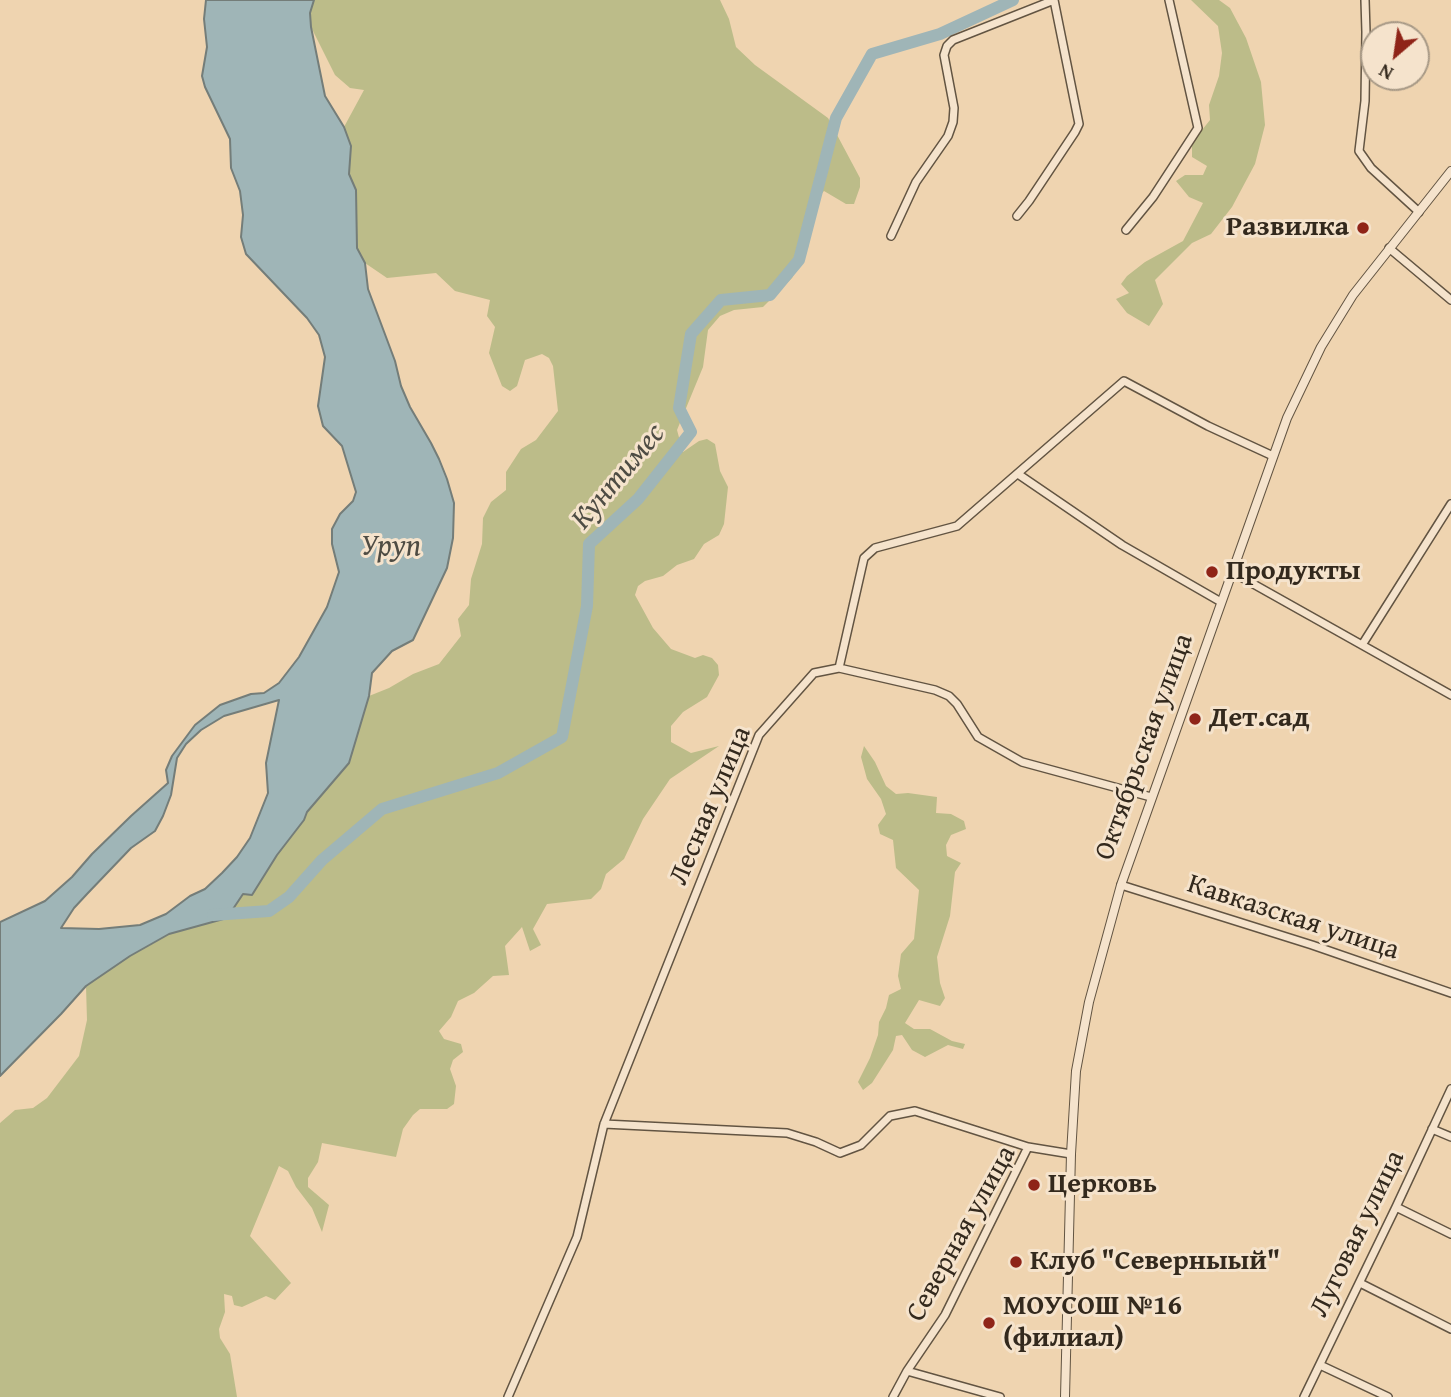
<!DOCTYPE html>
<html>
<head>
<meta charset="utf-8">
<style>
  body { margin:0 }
  #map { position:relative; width:1451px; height:1397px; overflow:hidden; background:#efd4b0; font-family:"Gentium Book Plus",serif }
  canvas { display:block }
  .north { position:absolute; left:1360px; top:21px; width:70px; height:70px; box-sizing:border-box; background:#f5e3cc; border:2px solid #a79986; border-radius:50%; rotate:209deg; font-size:19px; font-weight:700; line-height:28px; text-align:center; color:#33291d }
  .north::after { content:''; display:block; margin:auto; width:24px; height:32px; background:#8f2418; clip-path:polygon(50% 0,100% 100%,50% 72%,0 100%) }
</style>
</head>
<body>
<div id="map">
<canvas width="1451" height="1397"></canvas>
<div class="north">N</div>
</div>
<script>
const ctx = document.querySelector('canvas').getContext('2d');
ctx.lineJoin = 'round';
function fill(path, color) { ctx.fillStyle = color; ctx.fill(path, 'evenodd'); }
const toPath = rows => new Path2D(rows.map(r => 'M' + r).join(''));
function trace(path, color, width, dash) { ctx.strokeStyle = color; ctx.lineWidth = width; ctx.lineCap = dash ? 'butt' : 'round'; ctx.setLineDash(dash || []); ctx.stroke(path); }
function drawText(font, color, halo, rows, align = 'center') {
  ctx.font = font + ' "Gentium Book Plus",serif'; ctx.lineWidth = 6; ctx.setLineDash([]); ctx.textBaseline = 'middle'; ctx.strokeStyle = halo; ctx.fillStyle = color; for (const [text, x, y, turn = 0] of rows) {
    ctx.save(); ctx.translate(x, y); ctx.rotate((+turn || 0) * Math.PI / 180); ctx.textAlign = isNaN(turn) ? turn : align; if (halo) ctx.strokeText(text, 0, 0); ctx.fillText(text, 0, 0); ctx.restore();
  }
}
fill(toPath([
  [314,0,720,0,729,19,736,47,755,65,828,118,860,178,860,187,854,204,846,204,824,191,818,198,808,248,792,278,763,307,734,310,720,316,708,330,703,367,677,430,683,452,699,441,707,439,715,444,720,471,728,487,724,524,719,535,704,544,694,559,677,565,663,576,645,581,638,586,635,595,653,628,671,649,695,658,703,655,712,658,718,665,719,675,707,697,683,712,671,726,671,742,691,753,719,746,670,779,643,819,624,859,606,874,601,889,591,899,547,904,533,929,541,945,530,951,522,927,505,946,509,975,493,976,474,993,458,1001,451,1017,439,1031,444,1039,461,1044,463,1052,453,1060,450,1069,456,1086,454,1104,447,1109,420,1109,413,1115,403,1129,396,1157,322,1143,318,1162,308,1178,308,1187,329,1205,322,1232,312,1208,296,1187,288,1171,279,1166,250,1236,291,1283,275,1300,266,1296,242,1307,234,1305,232,1296,224,1294,225,1312,219,1329,220,1338,230,1354,237,1397,0,1397,0,1123,15,1110,33,1108,47,1098,79,1056,87,1020,86,986,130,956,169,934,227,918,243,894,277,855,304,820,307,812,349,763,369,696,389,688,413,674,439,664,461,636,458,619,469,605,471,579,482,544,483,518,491,502,506,490,506,472,521,449,536,440,558,411,553,366,549,358,542,354,525,360,517,386,510,391,502,386,489,353,495,327,487,316,490,300,455,291,436,273,387,278,365,263,357,248,356,190,349,174,344,127,364,90,350,88,335,75,311,27,310,13],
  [1191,0,1219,0,1230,8,1246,38,1261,82,1265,125,1255,164,1232,207,1211,234,1192,243,1155,280,1163,304,1149,326,1127,313,1116,299,1129,293,1121,284,1127,276,1145,262,1183,241,1203,203,1189,197,1176,181,1185,175,1203,175,1207,166,1192,157,1192,146,1198,135,1210,120,1209,105,1219,76,1222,53,1218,26],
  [864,746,875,762,886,786,896,794,908,793,937,797,936,813,951,814,964,821,966,829,951,835,946,845,947,856,961,863,955,872,950,916,937,957,940,983,945,998,940,1006,919,1000,905,1023,914,1029,930,1029,952,1041,965,1044,963,1049,948,1045,925,1057,912,1050,902,1035,896,1036,893,1050,872,1083,863,1090,858,1082,870,1058,878,1035,879,1022,886,1008,889,995,901,989,898,976,901,954,914,939,919,890,896,868,893,840,880,834,878,825,886,814,881,799,867,779,861,757]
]), '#bcbc89');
const water = toPath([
  [206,0,314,0,310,13,311,27,325,96,344,127,351,146,349,174,356,190,357,248,365,263,368,289,395,361,401,386,410,407,431,443,439,459,447,479,454,503,453,538,447,568,413,640,392,651,372,673,369,696,349,763,307,812,304,820,277,855,252,895,243,894,227,918,169,934,130,956,86,986,61,1014,0,1076,0,922,45,901,72,877,92,854,131,816,168,783,166,770,172,756,195,725,220,705,251,694,264,693,279,683,299,657,327,607,339,572,332,544,332,529,340,514,353,501,356,492,342,446,323,426,318,406,325,357,319,335,307,318,246,254,241,237,243,215,240,191,231,168,230,139,205,87,202,76,207,47,204,19,206,0],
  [279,700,266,763,268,793,250,838,237,857,222,873,205,889,190,896,166,914,140,925,99,929,61,928,74,908,87,894,131,848,155,831,163,816,171,795,177,758,186,744,201,730,224,716,279,700]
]);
fill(water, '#9fb5b7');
trace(water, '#747d79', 2);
trace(toPath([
  [213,915,269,911,289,897,322,860,382,809,498,773,562,737,587,606,589,544,638,499,691,432,679,408,691,334,721,300,770,295,799,260,836,118,872,54,940,34,1013,0]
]), '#9fb5b7', 12);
const minor = toPath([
  [1365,0,1366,32,1365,101,1359,151,1371,168,1419,212],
  [1017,216,1029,201,1075,132,1079,124,1054,0],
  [1126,230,1153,197,1198,128,1169,0],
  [891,236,916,182,948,136,953,122,954,108,944,55,947,46,953,40,1054,0],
  [1389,248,1451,300],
  [1018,474,1122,545,1221,602],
  [1232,572,1451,695],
  [1362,645,1451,504],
  [839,668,935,690,949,696,957,704,978,737,1022,762,1151,797],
  [1121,885,1312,945,1451,993],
  [604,1124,787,1133,816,1142,840,1153,861,1145,890,1116,915,1111,1028,1147],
  [1432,1129,1451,1137],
  [1396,1207,1451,1234],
  [1360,1283,1451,1329],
  [1320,1365,1388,1397],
  [907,1371,1000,1397],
  [508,1397,577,1237,604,1124,759,735,814,673,839,668,864,558,875,548,957,526,1124,381,1208,426,1273,456],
  [893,1397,907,1371,945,1315,1028,1147,1071,1154],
  [1304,1397,1396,1207,1451,1089]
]);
const tertiary = toPath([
  [1065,1397,1071,1154,1076,1071,1089,1002,1121,885,1287,418,1321,347,1353,295,1451,171]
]);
trace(minor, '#625442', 10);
trace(tertiary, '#625442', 10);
trace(minor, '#f5e3cc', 7);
trace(tertiary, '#f5e3cc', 8);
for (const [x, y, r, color] of [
  [1363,228,7,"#8f2418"],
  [1212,572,7,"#8f2418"],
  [1195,719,7,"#8f2418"],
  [1034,1185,7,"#8f2418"],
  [1016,1262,7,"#8f2418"],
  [989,1323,7,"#8f2418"]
]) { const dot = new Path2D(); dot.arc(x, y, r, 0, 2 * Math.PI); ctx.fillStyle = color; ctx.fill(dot); trace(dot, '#f5e3cc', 2.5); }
drawText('bold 28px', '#33291d', '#f5e3cc', [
  ["Развилка",1349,228,"right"],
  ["Продукты",1226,572],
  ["Дет.сад",1209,719],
  ["Церковь",1048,1185],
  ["Клуб \"Северныый\"",1030,1262],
  ["МОУСОШ №16",1003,1307],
  ["(филиал)",1003,1339]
], 'left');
drawText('28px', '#33291d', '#f5e3cc', [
  ["Октябрьская улица",1145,747,-70],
  ["Лесная улица",711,806,-67],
  ["Кавказская улица",1293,918,18],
  ["Северная улица",962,1234,-61],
  ["Луговая улица",1358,1234,-64]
]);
drawText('italic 30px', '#4e4c44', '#f5e3cc', [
  ["Кунтимес",619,477,-50],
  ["Уруп",391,547]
]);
</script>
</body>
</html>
